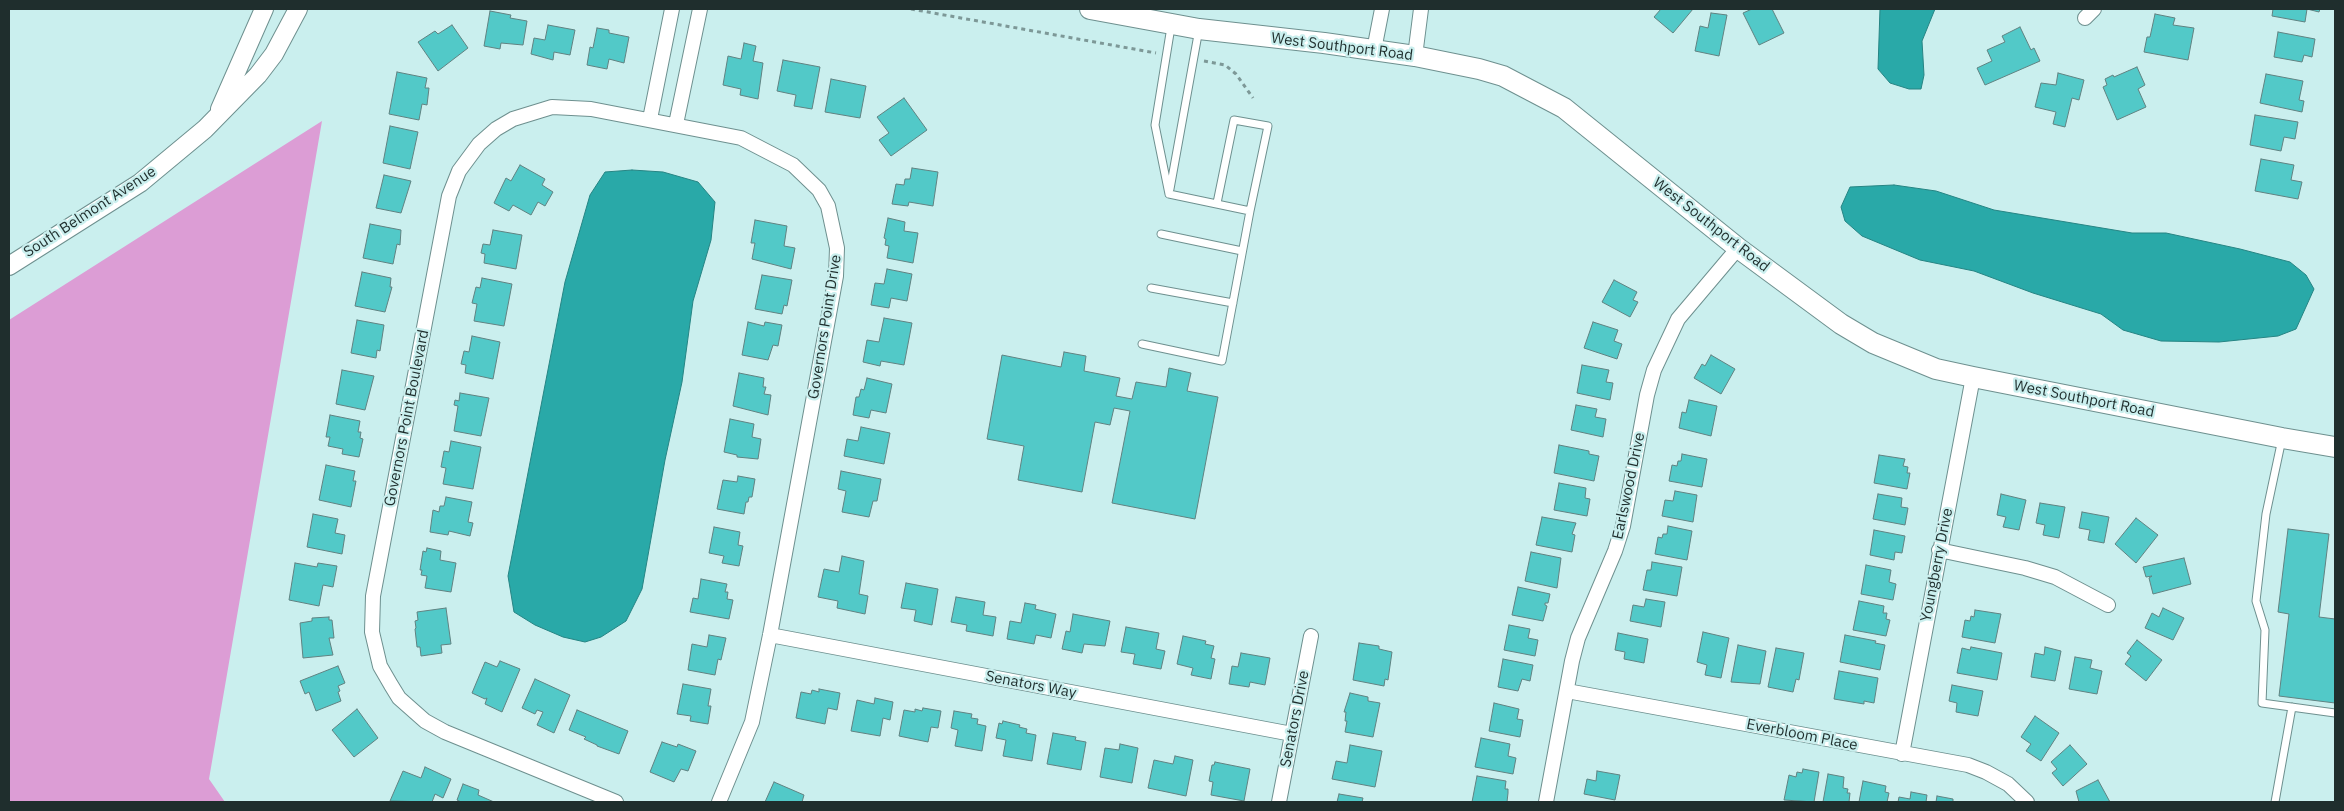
<!DOCTYPE html>
<html>
<head>
<meta charset="utf-8">
<style>
  body { margin:0 }
  #map { position:relative; width:2344px; height:811px; overflow:hidden; background:#caefee; font-family:"IBM Plex Sans",sans-serif }
  canvas { display:block }
  .frame { position:absolute; inset:0; border:10px solid #1f2e2d; pointer-events:none }
</style>
</head>
<body>
<div id="map">
<canvas width="2344" height="811"></canvas>
<div class="frame"></div>
</div>
<script>
const ctx = document.querySelector('canvas').getContext('2d');
ctx.lineJoin = 'round';
function fill(path, color) { ctx.fillStyle = color; ctx.fill(path, 'evenodd'); }
const toPath = rows => new Path2D(rows.map(r => 'M' + r).join(''));
function trace(path, color, width, dash) { ctx.strokeStyle = color; ctx.lineWidth = width; ctx.lineCap = dash ? 'butt' : 'round'; ctx.setLineDash(dash || []); ctx.stroke(path); }
function drawText(font, color, halo, rows, align = 'center') {
  ctx.font = font + ' "IBM Plex Sans",sans-serif'; ctx.lineWidth = 4.5; ctx.setLineDash([]); ctx.textBaseline = 'middle'; ctx.strokeStyle = halo; ctx.fillStyle = color; for (const [text, x, y, turn = 0] of rows) {
    ctx.save(); ctx.translate(x, y); ctx.rotate((+turn || 0) * Math.PI / 180); ctx.textAlign = isNaN(turn) ? turn : align; if (halo) ctx.strokeText(text, 0, 0); ctx.fillText(text, 0, 0); ctx.restore();
  }
}
fill(toPath([
  [322,121,209,779,225,802,9,802,9,320]
]), '#dc9dd5');
const water = toPath([
  [1880,9,1935,9,1922,41,1924,75,1921,89,1909,89,1890,83,1878,69,1880,9],
  [632,170,663,172,698,182,715,202,711,240,693,301,682,382,665,460,642,589,626,621,601,637,585,642,563,637,535,625,514,612,508,576,565,282,590,195,605,172,632,170],
  [1894,185,1936,191,1994,210,2132,233,2166,233,2240,249,2290,262,2306,275,2314,289,2296,329,2278,336,2219,342,2161,341,2123,330,2101,314,2033,293,1974,271,1920,260,1862,236,1845,221,1841,207,1850,187,1894,185]
]);
fill(water, '#29a9a8');
trace(water, '#268483', 1);
const building = toPath([
  [1661,9,1693,9,1673,33,1654,17,1661,9],
  [1752,9,1772,9,1784,33,1759,45,1743,13,1752,9],
  [2273,9,2320,9,2319,12,2307,9,2305,22,2272,16,2273,9],
  [490,11,511,15,510,18,527,21,523,45,501,43,500,49,484,46,490,11],
  [1711,13,1727,15,1719,56,1695,51,1700,26,1708,28,1711,13],
  [2155,14,2175,18,2173,25,2194,28,2188,60,2144,52,2147,37,2150,37,2155,14],
  [452,25,468,48,438,71,418,42,435,31,438,34,452,25],
  [548,25,575,30,570,55,554,52,553,60,531,54,534,38,545,40,548,25],
  [2020,27,2031,50,2034,48,2040,61,1985,85,1977,68,1992,61,1987,50,2005,42,2002,36,2020,27],
  [597,28,609,30,609,33,629,37,624,63,609,59,607,69,587,65,590,47,593,48,597,28],
  [2278,32,2315,39,2312,57,2304,55,2302,62,2274,57,2278,32],
  [744,43,756,46,753,61,763,63,758,99,740,95,741,89,723,85,728,56,741,59,744,43],
  [783,60,820,67,812,109,794,106,796,95,777,91,783,60],
  [2137,67,2145,85,2138,89,2146,107,2117,120,2103,87,2107,85,2105,79,2113,75,2114,77,2137,67],
  [397,72,427,78,425,88,429,88,427,105,422,104,419,120,389,114,397,72],
  [2058,73,2084,80,2079,100,2072,98,2065,127,2053,124,2056,112,2035,107,2041,83,2056,85,2058,73],
  [2266,74,2303,81,2299,100,2304,101,2302,112,2260,103,2266,74],
  [831,79,866,86,860,118,825,112,831,79],
  [904,98,927,130,891,156,879,140,889,133,877,117,904,98],
  [2255,115,2298,122,2295,139,2284,137,2281,151,2250,145,2255,115],
  [390,126,418,132,410,169,383,163,390,126],
  [2261,159,2294,165,2291,180,2302,182,2298,199,2255,191,2261,159],
  [520,165,545,179,542,185,553,192,545,206,538,202,531,215,513,205,509,211,494,203,506,178,511,181,520,165],
  [912,168,938,172,933,206,909,202,908,206,892,204,896,184,904,185,905,179,910,179,912,168],
  [384,175,411,181,401,213,376,208,384,175],
  [888,218,905,222,904,231,918,233,913,263,887,258,889,246,885,245,886,239,884,238,888,218],
  [755,220,787,226,784,246,795,248,791,269,752,259,755,243,751,243,755,220],
  [370,224,401,230,400,245,397,244,393,264,363,258,370,224],
  [493,230,522,235,516,269,484,263,485,254,481,253,483,244,490,245,493,230],
  [887,269,912,274,907,301,891,298,889,308,871,305,875,283,884,284,887,269],
  [362,272,391,278,390,287,392,287,385,312,355,306,362,272],
  [762,275,792,280,787,306,784,305,782,314,755,309,762,275],
  [482,278,512,284,504,326,474,321,477,304,472,303,476,287,480,288,482,278],
  [1614,280,1637,292,1633,300,1638,302,1630,317,1602,302,1614,280],
  [884,318,912,323,904,365,881,361,880,366,863,362,867,340,879,342,884,318],
  [357,320,384,325,380,351,377,350,376,358,351,353,357,320],
  [748,322,764,326,765,322,782,325,778,346,773,345,768,360,742,355,748,322],
  [1593,322,1618,330,1614,341,1622,344,1617,359,1584,348,1593,322],
  [472,336,500,342,493,379,465,373,466,365,461,364,464,351,469,352,472,336],
  [1064,352,1086,356,1084,371,1120,378,1116,396,1132,399,1136,382,1166,387,1169,368,1191,373,1187,391,1218,397,1195,519,1112,503,1130,411,1114,408,1110,425,1095,422,1082,492,1018,480,1024,446,987,439,1002,355,1061,367,1064,352],
  [1711,355,1735,369,1721,394,1694,378,1702,364,1705,366,1711,355],
  [1582,365,1609,370,1606,382,1613,383,1610,400,1577,393,1582,365],
  [342,370,374,376,365,410,336,404,342,370],
  [739,373,764,378,763,387,766,387,764,394,771,395,768,415,733,406,739,373],
  [867,378,892,384,886,413,871,410,869,418,853,415,856,397,859,397,861,389,864,390,867,378],
  [460,393,489,398,481,436,454,431,458,406,454,405,455,400,459,401,460,393],
  [1689,400,1717,406,1711,436,1679,428,1682,412,1686,413,1689,400],
  [1576,405,1597,409,1595,417,1606,419,1603,437,1571,430,1576,405],
  [330,415,360,421,358,432,361,432,360,438,363,439,359,457,342,454,343,449,328,446,330,437,326,437,330,415],
  [730,419,754,424,752,437,761,439,758,459,737,457,737,455,724,452,730,419],
  [861,427,890,433,884,464,844,456,847,439,858,441,861,427],
  [451,441,481,447,473,489,443,484,446,468,441,467,444,451,449,452,451,441],
  [1559,445,1589,451,1589,454,1599,456,1594,481,1554,473,1559,445],
  [1682,454,1707,459,1702,487,1669,481,1672,465,1677,466,1678,461,1681,461,1682,454],
  [1879,455,1905,459,1903,466,1908,467,1907,473,1910,473,1907,489,1874,483,1879,455],
  [326,465,355,471,353,481,356,481,351,507,319,500,326,465],
  [841,471,881,479,877,501,873,501,869,517,842,512,846,491,838,489,841,471],
  [738,476,755,479,752,497,749,497,748,502,746,502,744,514,717,509,723,480,737,482,738,476],
  [1559,483,1586,488,1585,498,1590,499,1587,516,1554,510,1559,483],
  [1675,491,1697,495,1693,522,1662,516,1665,500,1673,501,1675,491],
  [1878,494,1902,498,1901,507,1908,508,1905,525,1873,519,1878,494],
  [2001,494,2026,500,2019,530,2003,527,2006,517,1997,515,2001,494],
  [446,497,472,502,468,522,473,523,470,536,449,531,448,535,430,532,433,510,439,512,440,506,444,506,446,497],
  [2040,503,2065,507,2059,538,2043,535,2045,525,2036,523,2040,503],
  [2082,512,2109,517,2104,543,2088,540,2090,530,2079,528,2082,512],
  [313,514,338,519,335,533,345,535,342,554,307,547,313,514],
  [1542,517,1576,523,1572,534,1575,535,1572,552,1536,545,1542,517],
  [2136,518,2158,535,2136,563,2115,544,2136,518],
  [1668,526,1692,531,1687,560,1655,554,1658,537,1662,538,1663,534,1667,534,1668,526],
  [714,527,740,532,738,545,743,546,739,566,722,563,724,556,709,553,714,527],
  [2288,529,2329,534,2319,617,2335,619,2335,703,2279,696,2289,614,2278,612,2288,529],
  [1874,530,1905,536,1902,553,1895,552,1894,560,1870,555,1874,530],
  [427,548,441,551,440,560,456,563,451,592,425,588,427,576,421,575,422,570,420,570,423,551,426,552,427,548],
  [1531,552,1561,558,1557,588,1525,581,1531,552],
  [842,556,864,561,859,594,868,596,865,614,837,608,838,601,818,597,824,569,839,572,842,556],
  [2184,558,2191,584,2153,594,2149,578,2152,576,2146,577,2143,567,2184,558],
  [1652,562,1682,567,1677,596,1643,590,1647,570,1651,570,1652,562],
  [295,563,317,567,318,563,337,566,333,587,323,585,319,606,289,600,295,563],
  [1866,565,1891,570,1889,582,1896,584,1893,600,1861,594,1866,565],
  [701,579,727,584,725,592,728,592,727,599,733,600,729,619,690,612,693,598,698,599,701,579],
  [906,583,938,589,932,625,914,621,916,610,901,608,906,583],
  [1518,587,1550,594,1548,603,1545,603,1545,605,1547,606,1543,621,1512,615,1518,587],
  [956,597,985,602,983,615,996,617,993,636,966,631,967,625,951,622,956,597],
  [1646,599,1665,602,1661,627,1630,621,1633,605,1644,607,1646,599],
  [1859,601,1884,606,1883,613,1887,613,1886,619,1890,620,1886,636,1853,630,1859,601],
  [1025,603,1036,605,1035,609,1056,614,1051,638,1036,635,1034,644,1007,639,1010,621,1021,623,1025,603],
  [446,608,451,644,441,645,442,653,421,656,420,647,417,647,415,629,416,628,415,621,418,620,417,612,446,608],
  [2163,608,2184,618,2173,640,2145,628,2152,613,2159,617,2163,608],
  [1975,610,2001,614,1995,643,1962,637,1965,620,1970,621,1971,616,1974,617,1975,610],
  [1073,614,1110,621,1105,646,1084,644,1082,653,1062,649,1066,631,1070,632,1073,614],
  [329,617,329,620,332,620,334,638,329,638,333,655,303,658,300,623,312,621,312,618,329,617],
  [1509,625,1530,629,1528,638,1538,640,1535,656,1504,650,1509,625],
  [1126,627,1159,633,1156,649,1165,651,1161,669,1133,664,1135,654,1121,652,1126,627],
  [1703,632,1729,638,1721,678,1705,675,1707,665,1697,662,1703,632],
  [1618,633,1648,639,1644,663,1624,659,1625,652,1615,650,1618,633],
  [709,635,726,638,721,660,718,659,715,675,688,670,692,644,707,647,709,635],
  [1845,635,1876,641,1875,643,1885,645,1880,670,1840,662,1845,635],
  [1183,636,1206,641,1205,644,1214,646,1211,658,1215,659,1211,679,1191,675,1193,668,1177,664,1183,636],
  [2137,640,2162,660,2146,681,2125,664,2131,656,2127,653,2137,640],
  [1359,643,1379,646,1379,649,1392,652,1388,680,1385,679,1384,686,1353,680,1359,643],
  [1738,645,1766,651,1760,684,1731,682,1738,645],
  [1971,647,2002,653,1997,680,1957,673,1962,648,1970,650,1971,647],
  [2045,647,2061,651,2055,681,2031,677,2035,653,2044,655,2045,647],
  [1776,648,1804,653,1799,680,1796,679,1793,692,1768,687,1776,648],
  [1241,653,1270,658,1265,685,1250,682,1249,687,1229,684,1232,666,1238,667,1241,653],
  [2075,657,2092,660,2090,668,2102,671,2097,694,2069,689,2075,657],
  [1503,659,1533,665,1530,681,1522,679,1518,691,1498,687,1503,659],
  [500,661,520,669,502,712,485,704,487,698,485,699,472,693,485,662,497,667,500,661],
  [338,666,345,683,338,686,340,691,338,692,341,701,316,711,309,692,305,694,300,681,338,666],
  [1839,671,1878,678,1874,703,1864,701,1864,704,1834,699,1839,671],
  [535,679,570,695,554,733,537,725,543,712,537,710,535,714,522,708,535,679],
  [683,684,711,689,708,706,711,706,708,724,690,721,691,716,677,714,683,684],
  [1952,685,1983,691,1978,716,1956,712,1957,703,1949,701,1952,685],
  [819,689,840,693,837,710,828,708,825,724,796,718,801,692,811,694,812,690,819,692,819,689],
  [1350,693,1368,697,1368,701,1380,703,1373,737,1345,732,1347,721,1345,721,1346,712,1344,712,1350,693],
  [875,698,893,702,890,720,883,718,880,736,851,731,857,700,874,704,875,698],
  [1494,703,1519,709,1517,719,1523,720,1520,737,1489,731,1494,703],
  [923,708,941,711,938,728,931,727,928,742,899,736,904,710,915,712,915,709,922,711,923,708],
  [357,709,378,738,354,757,332,730,357,709],
  [577,710,628,731,619,754,597,746,597,745,584,739,586,737,569,730,577,710],
  [954,711,972,714,971,718,978,719,977,724,986,726,982,751,955,746,958,730,951,728,954,711],
  [2035,716,2059,733,2041,761,2026,751,2031,744,2021,737,2035,716],
  [1003,721,1020,725,1019,727,1027,729,1026,733,1036,735,1032,761,1003,756,1006,740,996,738,999,723,1002,724,1003,721],
  [1053,733,1076,737,1075,740,1086,742,1081,770,1047,764,1053,733],
  [1481,738,1510,744,1508,756,1516,758,1513,774,1475,767,1481,738],
  [662,742,677,747,678,744,696,751,688,771,681,769,674,782,650,772,662,742],
  [1120,744,1138,748,1132,783,1100,777,1105,748,1119,750,1120,744],
  [1350,745,1382,751,1375,787,1332,779,1336,761,1347,763,1350,745],
  [2070,745,2087,764,2063,786,2052,773,2057,769,2051,762,2070,745],
  [1175,756,1193,760,1186,796,1148,788,1154,760,1173,764,1175,756],
  [1215,762,1250,769,1244,801,1211,795,1213,782,1209,781,1212,765,1214,765,1215,762],
  [425,767,451,779,443,798,435,794,432,802,390,801,403,771,421,778,425,767],
  [1803,769,1819,772,1814,802,1784,800,1789,775,1796,777,1797,772,1802,773,1803,769],
  [1597,771,1620,775,1615,800,1584,794,1587,779,1596,781,1597,771],
  [1828,774,1844,777,1843,788,1848,789,1847,793,1850,793,1849,802,1823,802,1828,774],
  [1477,776,1506,781,1505,789,1508,789,1508,793,1507,802,1472,802,1477,776],
  [2098,780,2110,802,2079,802,2076,791,2098,780],
  [1863,781,1886,786,1885,792,1889,793,1887,802,1859,802,1863,781],
  [774,782,804,795,802,802,765,802,774,782],
  [463,784,479,790,478,795,494,802,461,802,457,800,463,784],
  [1911,792,1927,795,1926,802,1898,802,1899,797,1910,799,1911,792],
  [1339,794,1363,798,1362,802,1337,802,1339,794],
  [1937,796,1953,799,1953,802,1936,802,1937,796]
]);
fill(building, '#52c9c8');
trace(building, '#608281', 1);
const service = toPath([
  [1170,189,1199,29],
  [1169,194,1250,211,1268,126,1234,120,1217,203],
  [1169,194,1155,125,1171,27],
  [1161,234,1242,251],
  [1151,288,1233,303],
  [1142,344,1222,361,1250,211],
  [2282,439,2266,514,2256,601,2265,630,2262,703,2335,713],
  [2275,802,2292,707]
]);
const minor = toPath([
  [2085,18,2094,9],
  [1374,50,1382,9],
  [1415,56,1421,9],
  [650,119,672,9],
  [676,124,700,9],
  [1939,550,2025,568,2055,577,2108,605],
  [770,635,1292,734],
  [1567,691,1968,765,1986,772,2008,784,2027,802],
  [1902,754,1973,377],
  [616,802,445,732,425,721,399,698,391,685,380,666,372,632,373,596,449,196,459,171,479,144,496,129,513,119,552,107,591,109,741,138,793,165,819,190,828,206,837,248,836,276,770,635,752,722,719,802],
  [1279,802,1311,636],
  [1546,802,1572,661,1578,638,1615,551,1623,526,1647,395,1654,370,1678,319,1738,248]
]);
const tertiary = toPath([
  [220,109,264,9],
  [9,266,140,183,205,129,258,75,274,54,298,9]
]);
const secondary = toPath([
  [1090,9,1199,29,1324,43,1415,56,1479,69,1503,76,1564,108,1738,248,1841,324,1873,343,1936,369,1973,377,2282,438,2335,447]
]);
trace(service, '#6e908f', 9);
trace(minor, '#6e908f', 16);
trace(tertiary, '#6e908f', 20);
trace(secondary, '#6e908f', 22);
trace(toPath([
  [911,9,1156,53],
  [1204,61,1225,65,1236,74,1253,98]
]), '#7d9897', 3, [4, 4]);
trace(service, '#fff', 7);
trace(minor, '#fff', 14);
trace(tertiary, '#fff', 18);
trace(secondary, '#fff', 20);
drawText('15px', '#1f2e2d', '#caefee', [
  ["West Southport Road",1342,47,7],
  ["South Belmont Avenue",90,212,-33],
  ["West Southport Road",1711,225,38],
  ["Governors Point Drive",825,327,-81],
  ["West Southport Road",2084,399,11],
  ["Governors Point Boulevard",407,418,-79],
  ["Earlswood Drive",1629,486,-78],
  ["Youngberry Drive",1937,565,-79],
  ["Senators Way",1031,685,11],
  ["Senators Drive",1295,719,-79],
  ["Everbloom Place",1802,735,11]
]);
</script>
</body>
</html>
